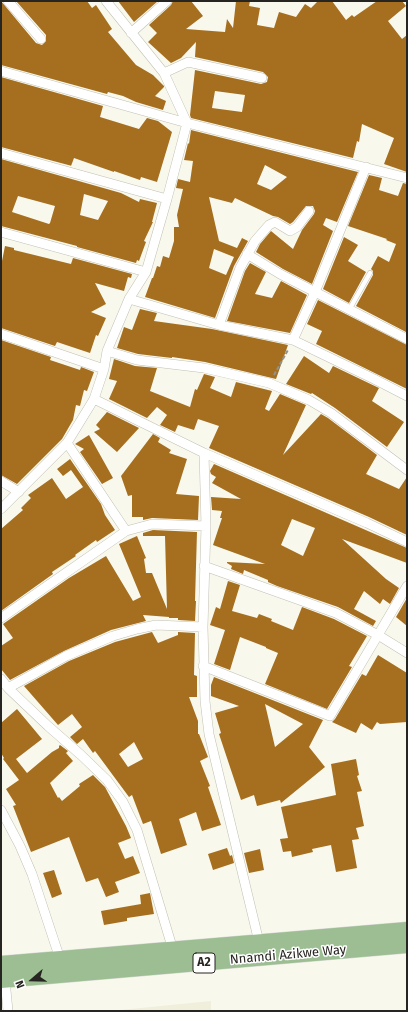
<!DOCTYPE html>
<html>
<head>
<meta charset="utf-8">
<style>
  body { margin:0 }
  #map { position:relative; width:408px; height:1012px; overflow:hidden; background:#f9f8ec; font-family:"Fira Sans",sans-serif }
  canvas { display:block }
  .frame { position:absolute; inset:0; border:2px solid #262521; pointer-events:none }
  .north { position:absolute; left:12px; top:960px; width:40px; height:40px; -webkit-text-stroke:3px #fff; paint-order:stroke; rotate:250deg; font-size:11px; font-weight:700; line-height:16px; text-align:center; color:#262521 }
  .north::after { content:''; display:block; margin:auto; width:14px; height:18px; background:#262521; clip-path:polygon(50% 0,100% 100%,50% 72%,0 100%) }
</style>
</head>
<body>
<div id="map">
<canvas width="408" height="1012"></canvas>
<div class="frame"></div>
<div class="north">N</div>
</div>
<script>
const ctx = document.querySelector('canvas').getContext('2d');
ctx.lineJoin = 'round';
function fill(path, color) { ctx.fillStyle = color; ctx.fill(path, 'evenodd'); }
const toPath = rows => new Path2D(rows.map(r => 'M' + r).join(''));
function trace(path, color, width, dash) { ctx.strokeStyle = color; ctx.lineWidth = width; ctx.lineCap = dash ? 'butt' : 'round'; ctx.setLineDash(dash || []); ctx.stroke(path); }
function drawText(font, color, halo, rows, align = 'center') {
  ctx.font = font + ' "Fira Sans",sans-serif'; ctx.lineWidth = 3; ctx.setLineDash([]); ctx.textBaseline = 'middle'; ctx.strokeStyle = halo; ctx.fillStyle = color; for (const [text, x, y, turn = 0] of rows) {
    ctx.save(); ctx.translate(x, y); ctx.rotate((+turn || 0) * Math.PI / 180); ctx.textAlign = isNaN(turn) ? turn : align; if (halo) ctx.strokeText(text, 0, 0); ctx.fillText(text, 0, 0); ctx.restore();
  }
}
fill(toPath([
  [211,1001,211,1011,110,1011]
]), '#f0efdb');
fill(toPath([
  [1,1,36,43,42,45,46,41,46,35,16,1,87,1,92,8,96,5,112,29,108,32,136,65,153,75,164,86,164,87,155,96,166,101,163,110,136,102,123,96,108,92,107,94,1,65],
  [118,1,158,1,134,22],
  [173,1,191,1,203,16,186,29,225,32,227,19,233,28,236,1,250,1,249,6,260,8,257,25,274,28,279,12,296,17,305,4,311,8,318,1,332,1,346,20,352,15,354,17,377,1,402,1,406,6,388,21,402,39,407,35,407,172,384,164,394,138,362,124,359,142,357,141,353,158,191,118,190,115,195,70,261,84,267,82,268,77,263,72,195,57,196,42,181,58,171,63,148,42,157,33,149,25,171,5],
  [215,91,245,95,242,112,212,108],
  [1,77,103,106,100,117,139,129,147,118,158,121,172,132,157,182,141,177,140,180,114,171,114,172,74,158,71,166,72,166,1,147],
  [191,130,358,172,337,222,326,218,323,225,333,231,312,284,283,269,256,252,260,244,271,231,293,249,302,230,314,214,315,211,313,206,306,206,293,222,290,224,278,217,273,216,235,198,232,203,209,197,219,241,237,248,242,238,248,241,234,266,215,318,145,297,152,278,153,278,157,266,160,267,163,256,169,258,174,241,174,227,179,227,177,215,183,189,176,188,178,179,190,182,193,161,184,160,188,143,189,144],
  [265,165,287,177,271,190,257,184],
  [214,249,234,257,226,275,209,268],
  [1,159,121,193,139,202,140,199,157,203,152,222,153,222,144,241,146,242,139,261,137,260,136,263,77,247,77,246,1,226],
  [84,194,108,201,98,220,80,215],
  [18,196,55,206,50,223,49,224,12,212],
  [369,175,382,178,379,190,398,196,403,183,407,184,406,332,356,306,373,275,373,271,371,269,378,256,389,262,396,244,386,240,387,239,348,226],
  [344,237,358,245,348,261,366,272,349,303,323,289],
  [5,246,14,248,14,250,71,264,73,258,132,274,131,278,128,277,124,291,95,283,106,304,91,312,106,318,98,336,96,335,90,353,57,342,55,346,1,328,1,266],
  [250,263,266,272,255,294,272,298,281,281,307,295,290,333,227,321,245,271],
  [318,300,407,345,407,389,316,344,322,331,307,324],
  [140,309,157,313,154,321,212,329,288,345,276,379,205,362,172,357,172,358,138,354,117,348,124,327,132,330],
  [1,340,51,357,50,360,80,370,81,367,94,372,87,391,84,390,80,406,76,405,73,420,62,439,17,484,1,475],
  [304,356,329,373,333,366,379,388,372,401,404,422,387,447,335,408,312,393,311,394,286,384],
  [114,359,135,366,157,368,150,391,190,407,195,389,197,390,204,374,215,377,210,388,231,397,236,382,272,391,265,409,269,411,280,394,306,405,283,455,321,414,328,418,377,455,366,474,399,489,407,477,407,535,369,517,209,448,219,426,198,419,194,430,178,425,175,432,160,425,167,415,157,407,147,418,109,399,117,381,109,379],
  [107,412,139,428,117,452,94,432,100,429,96,425],
  [153,434,160,438,158,442,171,450,169,453,187,459,176,494,199,496,198,520,152,518,143,520,143,517,132,517,132,495,128,496,121,476],
  [89,435,113,478,102,484,80,452,84,449,75,444],
  [70,459,101,504,105,515,115,530,97,542,96,540,75,555,76,556,52,572,53,574,1,611,1,529,23,510,21,508,31,498,28,495,52,478,66,499,83,487,71,470,63,476,57,469],
  [214,464,407,548,407,563,342,539,386,579,399,588,390,604,383,599,380,604,364,591,354,609,376,621,373,626,338,607,277,586,268,582,268,580,244,570,243,574,231,569,232,566,227,563,227,562,265,564,213,545,222,518,220,518,222,511,212,510,211,497,241,499,212,483,216,477,211,474,210,471],
  [292,519,315,528,303,556,281,545],
  [153,530,197,532,195,601,196,601,195,621,178,620,178,618,169,618,169,617,143,615,146,621,111,630,64,651,10,680,1,669,1,646,13,638,3,624,69,578,106,556,133,601,141,597,119,544,137,536,146,558,144,559,146,573,152,573,167,609,165,536,143,536,143,533],
  [228,581,240,585,232,611,257,618,259,614,272,619,271,621,293,630,302,607,334,619,367,636,349,666,352,667,327,709,265,684,278,653,266,648,266,647,240,637,230,670,214,664,225,630,210,625,216,607,220,609],
  [407,598,407,626,396,617],
  [152,632,158,643,178,635,178,632,195,633,194,675,197,676,197,697,189,697,198,721,198,734,199,734,208,757,200,761,210,786,208,787,221,825,202,831,196,812,179,819,187,845,161,854,151,821,143,824,132,795,129,797,95,751,93,753,83,739,77,744,70,737,82,727,72,714,58,725,24,686,69,661,115,642],
  [134,742,143,759,128,767,119,754],
  [378,655,407,673,407,722,380,724,377,722,372,730,361,723,356,733,332,722,335,719,362,674,366,676],
  [214,677,323,720,309,747,325,767,281,803,280,800,257,806,254,795,241,800,219,734,221,733,215,713,239,706,211,696,211,685],
  [265,704,303,724,275,747],
  [17,709,42,739,16,759,27,773,52,752,59,748,59,746,60,745,68,751,66,753,73,761,50,783,58,798,59,797,62,801,80,786,79,784,93,775,105,787,126,826,131,838,118,843,125,859,133,856,140,873,115,882,119,892,106,897,98,878,86,882,69,837,31,852,13,806,16,805,6,789,19,780,3,759,4,758,1,753,1,723],
  [356,759,359,775,357,776,362,791,357,792,364,826,356,828,359,839,352,840,357,868,336,872,331,845,312,849,313,852,292,857,291,851,283,852,280,839,288,838,281,807,336,795,331,764],
  [227,848,230,856,232,855,234,863,213,870,208,854],
  [260,849,264,870,249,873,244,853],
  [54,870,62,894,52,898,43,873],
  [150,893,154,914,127,918,127,921,104,925,101,911,141,904,140,895]
]), '#a66f1f');
const service = toPath([
  [349,310,370,273]
]);
const minor = toPath([
  [8,1,41,39],
  [131,33,167,1],
  [1,71,187,123,407,178],
  [164,73,188,62,262,78],
  [1,153,167,199],
  [1,232,146,272],
  [247,254,280,274,407,339],
  [129,299,219,325,293,340,374,379,407,396],
  [219,325,240,268,255,241,269,225,275,222,290,231,297,227,309,211],
  [1,334,104,369],
  [293,340,315,292,366,167],
  [107,351,137,360,204,368,269,383,309,400,331,413,407,470],
  [94,399,204,453,367,523,407,542],
  [67,443,126,531],
  [204,453,206,526,203,627,205,701,209,734,259,942],
  [1,481,19,492],
  [1,509,67,443,94,399,104,369,107,351,129,299,146,272,167,199,187,123,164,73,106,1],
  [204,566,336,613,378,635,407,653],
  [1,618,126,531,152,524,206,526],
  [203,666,330,716,407,586],
  [1,679,8,688,48,726,81,755,107,780,123,802,137,830,173,950],
  [8,688,66,656,113,636,137,629,156,625,203,627],
  [1,810,20,846,32,874,61,962],
  [5,980,8,1011]
]);
const trunk = toPath([
  [1,964,407,930],
  [1,980,407,945]
]);
trace(service, '#c1c0b5', 5.5);
trace(minor, '#c1c0b5', 10);
trace(trunk, '#d8d8d7', 17);
trace(toPath([
  [274,375,288,350]
]), '#93928a', 2, [4, 2]);
trace(service, '#fff', 4.5);
trace(minor, '#fff', 9);
trace(trunk, '#9cbe92', 16);
for (const [x, y, w] of [
  [204,963,22]
]) { const box = new Path2D(); box.roundRect(x - w / 2, y - 10, w, 20, 3); ctx.fillStyle = '#fff'; ctx.fill(box); trace(box, '#262521', 1); }
drawText('bold 12px', '#262521', null, [
  ["A2",204,963]
]);
drawText('13px', '#262521', '#fff', [
  ["Nnamdi Azikwe Way",288,955,-5]
]);
</script>
</body>
</html>
